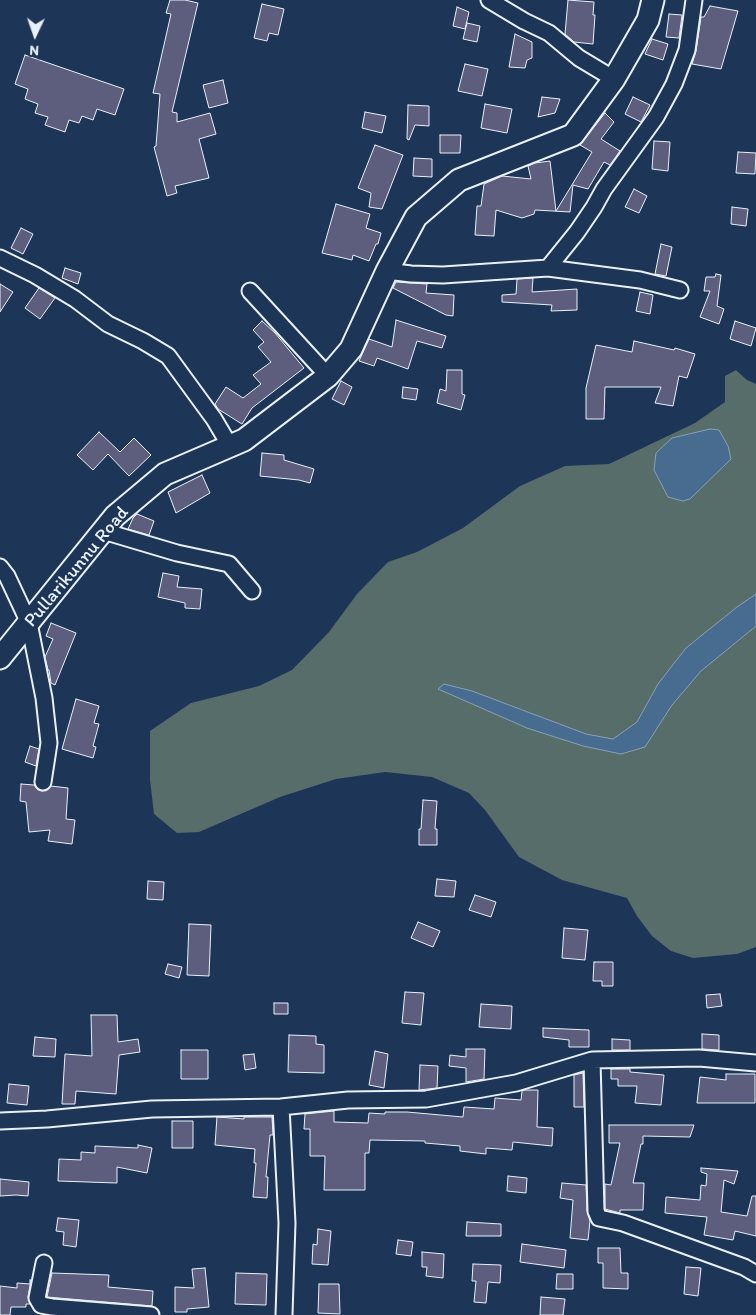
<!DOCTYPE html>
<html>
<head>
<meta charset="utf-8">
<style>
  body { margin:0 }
  #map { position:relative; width:756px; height:1315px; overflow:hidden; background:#1d3557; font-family:Itim,sans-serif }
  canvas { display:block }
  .north { position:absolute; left:10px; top:10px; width:50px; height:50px; -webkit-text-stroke:4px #1d3557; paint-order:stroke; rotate:183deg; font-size:14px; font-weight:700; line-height:20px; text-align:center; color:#e8f1f8 }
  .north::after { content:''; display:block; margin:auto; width:18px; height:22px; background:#e8f1f8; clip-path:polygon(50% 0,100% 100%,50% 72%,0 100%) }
</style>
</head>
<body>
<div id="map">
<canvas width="756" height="1315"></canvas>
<div class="north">N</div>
</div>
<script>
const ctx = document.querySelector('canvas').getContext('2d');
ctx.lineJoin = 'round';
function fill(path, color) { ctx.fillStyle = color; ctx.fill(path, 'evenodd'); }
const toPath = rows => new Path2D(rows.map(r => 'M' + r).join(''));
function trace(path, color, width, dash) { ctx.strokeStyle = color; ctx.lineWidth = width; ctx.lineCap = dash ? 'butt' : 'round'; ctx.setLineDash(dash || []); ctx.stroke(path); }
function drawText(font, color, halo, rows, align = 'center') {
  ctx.font = font + ' Itim,sans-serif'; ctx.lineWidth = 4; ctx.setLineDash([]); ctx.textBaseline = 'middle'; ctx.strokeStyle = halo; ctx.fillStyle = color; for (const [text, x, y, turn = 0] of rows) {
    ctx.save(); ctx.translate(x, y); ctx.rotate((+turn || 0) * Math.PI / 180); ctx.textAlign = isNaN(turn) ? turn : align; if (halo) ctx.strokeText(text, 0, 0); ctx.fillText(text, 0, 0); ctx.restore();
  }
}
fill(toPath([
  [736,370,747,380,756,384,756,947,737,954,693,958,671,951,652,936,637,916,627,898,562,880,519,857,485,810,469,793,432,777,385,772,336,779,280,797,199,832,177,833,154,814,150,780,150,731,191,703,259,686,292,670,329,632,357,594,388,562,417,552,463,528,520,486,565,466,609,464,695,423,725,402,725,376]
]), '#566d6a');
const water = toPath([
  [710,429,719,430,728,446,731,459,690,499,683,501,668,497,654,470,656,453,672,438,710,429],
  [756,594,756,626,701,671,672,705,645,747,621,754,583,746,527,728,438,689,444,684,472,691,586,734,613,739,637,722,658,684,686,648,737,607,756,594]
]);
fill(water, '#476c8f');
trace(water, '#87a1b9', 1);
const building = toPath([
  [170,0,185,0,198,3,172,112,177,113,177,122,210,113,216,134,199,139,209,178,175,186,177,193,167,196,154,147,156,146,160,94,153,93,171,14,166,13,170,0],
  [568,0,594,2,593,15,595,15,593,44,574,42,565,34,568,0],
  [262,4,284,9,278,35,269,33,267,41,254,38,262,4],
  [710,6,738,11,721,69,692,64,696,51,701,17,704,17,710,6],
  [457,7,469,12,465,29,453,26,457,7],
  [669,14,682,15,679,38,666,37,669,14],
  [467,23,480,26,477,42,463,39,467,23],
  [515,34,532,42,532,58,527,60,525,68,509,67,515,34],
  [652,39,668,44,663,60,645,54,652,39],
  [25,55,124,89,115,115,97,109,93,120,82,116,79,123,69,120,65,132,45,125,48,117,35,113,38,104,25,99,28,89,15,84,25,55],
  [465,64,488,69,482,96,458,91,465,64],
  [223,80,228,103,209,108,203,85,223,80],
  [542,97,560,99,555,113,538,117,542,97],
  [633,97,650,105,641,122,625,114,633,97],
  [485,104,512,109,507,133,481,128,485,104],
  [408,105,429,106,429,126,415,125,409,140,407,139,408,105],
  [365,112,386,116,382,133,362,128,365,112],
  [605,113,614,122,601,139,620,151,610,165,604,162,588,189,573,185,570,212,535,210,534,214,522,218,496,210,494,236,475,235,477,206,481,206,484,184,502,176,531,179,528,166,535,163,550,161,556,211,592,152,580,145,605,113],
  [440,135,461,135,460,153,440,153,440,135],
  [654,141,670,142,668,171,652,169,654,141],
  [375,145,403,155,382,209,369,207,371,193,358,188,375,145],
  [738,152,756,153,755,174,736,173,738,152],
  [414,158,432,159,432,177,413,176,414,158],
  [634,189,647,196,639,213,625,207,634,189],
  [336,204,370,214,366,228,381,233,378,244,376,244,369,261,353,255,352,260,322,253,336,204],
  [732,207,748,209,746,226,731,224,732,207],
  [21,228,33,234,23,254,11,248,21,228],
  [661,244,672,247,666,276,655,274,661,244],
  [65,268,81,273,78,284,62,278,65,268],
  [716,274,721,275,717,306,724,309,719,324,700,317,710,291,704,291,706,277,715,277,716,274],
  [533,278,532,292,577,289,577,310,551,311,552,305,502,302,502,295,516,294,517,279,533,278],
  [396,282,427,284,426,293,454,295,453,316,446,315,393,288,396,282],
  [0,284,13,292,0,312,0,284],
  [39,288,55,298,40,319,25,308,39,288],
  [640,292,653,295,650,314,636,311,640,292],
  [396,320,446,336,442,348,417,341,408,369,377,358,374,366,359,361,369,339,392,347,396,320],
  [262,321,275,333,304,368,252,408,242,424,218,409,215,404,226,387,243,398,261,384,253,375,271,362,258,347,264,342,253,330,262,321],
  [735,321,756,328,751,346,730,339,735,321],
  [634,341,674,350,675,348,695,354,687,378,679,376,673,406,655,403,661,387,605,387,604,419,586,419,586,388,596,345,632,352,634,341],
  [447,370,462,370,462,394,465,395,461,410,437,403,440,389,446,391,447,370],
  [341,381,352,387,344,405,332,399,341,381],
  [403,387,418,389,416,400,402,398,403,387],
  [99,432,120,452,134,438,151,455,129,476,108,454,93,470,77,455,99,432],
  [262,453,284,455,284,460,314,469,310,483,299,480,260,476,262,453],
  [202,475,210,493,176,513,168,492,202,475],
  [137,514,154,521,149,535,128,529,133,518,137,514],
  [163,573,179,576,177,587,202,589,200,609,185,608,185,603,158,597,163,573],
  [51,623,76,633,55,685,51,683,49,670,48,670,45,657,53,639,46,636,51,623],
  [76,699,99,706,94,723,99,724,93,746,96,747,93,758,62,749,76,699],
  [30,746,39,749,36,766,25,762,30,746],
  [21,784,34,785,38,790,42,791,47,790,51,786,68,788,66,819,75,820,72,844,48,841,50,830,29,832,26,802,20,801,21,784],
  [423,800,437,801,435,829,437,829,437,845,419,845,419,829,421,829,423,800],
  [437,879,456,881,454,897,435,896,437,879],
  [148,881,164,882,163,900,147,899,148,881],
  [475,895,496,902,491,917,469,910,475,895],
  [418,922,440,931,433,947,411,938,418,922],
  [189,924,211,925,209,976,187,975,189,924],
  [564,928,588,930,585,960,562,958,564,928],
  [594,962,613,962,613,986,602,986,602,981,593,981,594,962],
  [168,964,182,967,179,978,165,974,168,964],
  [405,992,424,993,421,1025,402,1023,405,992],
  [720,994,722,1006,707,1008,706,995,720,994],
  [274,1003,288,1003,288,1014,274,1014,274,1003],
  [481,1004,512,1006,511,1029,479,1027,481,1004],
  [91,1015,117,1015,118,1042,138,1039,140,1052,119,1055,116,1094,76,1091,75,1104,62,1104,65,1054,92,1056,91,1015],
  [543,1028,589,1030,589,1047,569,1047,569,1040,543,1037,543,1028],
  [702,1034,719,1035,719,1050,702,1049,702,1034],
  [289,1035,316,1036,316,1044,324,1045,324,1073,288,1072,289,1035],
  [35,1037,56,1039,55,1057,33,1056,35,1037],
  [612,1039,630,1040,630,1050,612,1050,612,1039],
  [466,1049,485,1049,484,1079,466,1082,466,1068,449,1066,450,1055,466,1057,466,1049],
  [181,1050,208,1050,208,1079,181,1079,181,1050],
  [375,1051,388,1054,384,1088,369,1085,375,1051],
  [254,1054,256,1068,245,1070,243,1055,254,1054],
  [420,1065,438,1066,437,1088,419,1090,420,1065],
  [611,1069,630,1069,630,1072,664,1075,661,1105,635,1103,637,1086,618,1086,618,1079,611,1079,611,1069],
  [583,1073,584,1107,574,1107,574,1075,583,1073],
  [726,1074,755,1074,755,1103,697,1103,700,1077,726,1080,726,1074],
  [9,1084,29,1086,27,1105,7,1103,9,1084],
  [525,1090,538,1090,537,1127,553,1128,552,1146,513,1142,512,1150,486,1148,486,1154,460,1151,460,1146,425,1143,425,1141,370,1140,369,1153,365,1153,365,1190,324,1190,325,1156,310,1156,310,1129,304,1129,305,1114,334,1111,334,1122,368,1123,369,1113,385,1114,385,1112,407,1112,463,1117,464,1107,494,1109,495,1098,521,1100,522,1091,525,1090],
  [217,1117,244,1119,244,1117,272,1117,273,1135,270,1135,266,1177,268,1177,267,1198,253,1197,256,1163,254,1163,255,1149,215,1145,217,1117],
  [172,1121,193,1121,193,1148,172,1148,172,1121],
  [609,1125,694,1125,690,1137,643,1136,643,1144,641,1144,633,1183,644,1183,643,1210,620,1210,620,1213,605,1209,605,1184,611,1185,620,1143,609,1143,609,1125],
  [138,1145,152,1148,147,1173,117,1167,117,1183,58,1181,59,1159,81,1160,81,1152,95,1153,95,1146,138,1148,138,1145],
  [701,1168,738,1171,734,1184,724,1180,721,1212,747,1216,752,1196,756,1196,756,1236,735,1231,733,1240,704,1235,707,1217,665,1213,666,1197,700,1200,701,1185,706,1186,707,1174,701,1172,701,1168],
  [508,1176,527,1178,526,1193,507,1191,508,1176],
  [0,1179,29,1182,28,1196,16,1195,0,1196,0,1179],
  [562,1183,586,1185,587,1211,590,1221,588,1240,570,1238,573,1200,560,1198,562,1183],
  [58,1218,79,1220,76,1247,63,1245,64,1232,56,1231,58,1218],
  [467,1222,501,1224,501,1236,466,1236,467,1222],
  [318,1229,331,1231,328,1265,312,1264,313,1244,317,1245,318,1229],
  [398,1240,413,1242,411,1256,396,1254,398,1240],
  [522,1244,566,1250,564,1268,520,1262,522,1244],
  [598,1248,620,1248,621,1273,628,1273,628,1289,603,1288,603,1263,598,1263,598,1248],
  [422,1252,444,1254,443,1278,426,1276,427,1267,422,1267,422,1252],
  [473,1264,501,1265,500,1283,488,1282,486,1303,474,1302,476,1281,472,1281,473,1264],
  [686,1267,701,1268,698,1296,684,1294,686,1267],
  [205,1268,209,1307,187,1309,187,1312,175,1312,175,1287,194,1288,192,1269,205,1268],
  [52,1273,109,1275,108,1287,153,1291,152,1306,47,1297,52,1273],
  [236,1273,267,1274,266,1305,235,1304,236,1273],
  [557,1274,573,1274,573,1289,556,1289,557,1274],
  [30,1280,31,1280,28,1297,30,1304,26,1304,26,1307,11,1307,10,1315,0,1315,0,1286,17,1288,17,1283,30,1284,30,1280],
  [319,1284,339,1284,340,1314,318,1313,319,1284],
  [541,1297,565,1299,563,1315,540,1315,541,1297]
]);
fill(building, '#5d5d7e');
trace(building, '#e8f1f8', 1);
const street = toPath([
  [489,0,524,21,549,33,579,58,614,79],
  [0,258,35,275,75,299,108,324,143,341,168,356,214,419,230,446],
  [548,268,640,280,680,290],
  [387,271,411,274,443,275,548,268,577,232,594,207,604,189,656,117,674,84,687,50,694,0],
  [250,291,328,376],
  [103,531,177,553,229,564,252,591],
  [0,567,7,576,29,623,44,698,49,743,43,782],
  [592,1060,596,1211,599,1218,623,1223,744,1267,756,1274],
  [281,1107,287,1223,284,1315],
  [0,1121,47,1119,152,1109,281,1107,348,1100,426,1099,516,1083,592,1060,699,1058,756,1063],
  [44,1263,37,1298,41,1305,52,1307,151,1315]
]);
const secondary = toPath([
  [0,658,115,516,165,474,244,440,328,376,351,349,387,271,416,217,459,180,573,135,614,79,648,20,653,0]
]);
trace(street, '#e8f1f8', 19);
trace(secondary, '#e8f1f8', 25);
trace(street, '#1d3557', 15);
trace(secondary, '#1d3557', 21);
drawText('19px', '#e8f1f8', '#1d3557', [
  ["Pullarikunnu Road",77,567,-50]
]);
</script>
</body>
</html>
